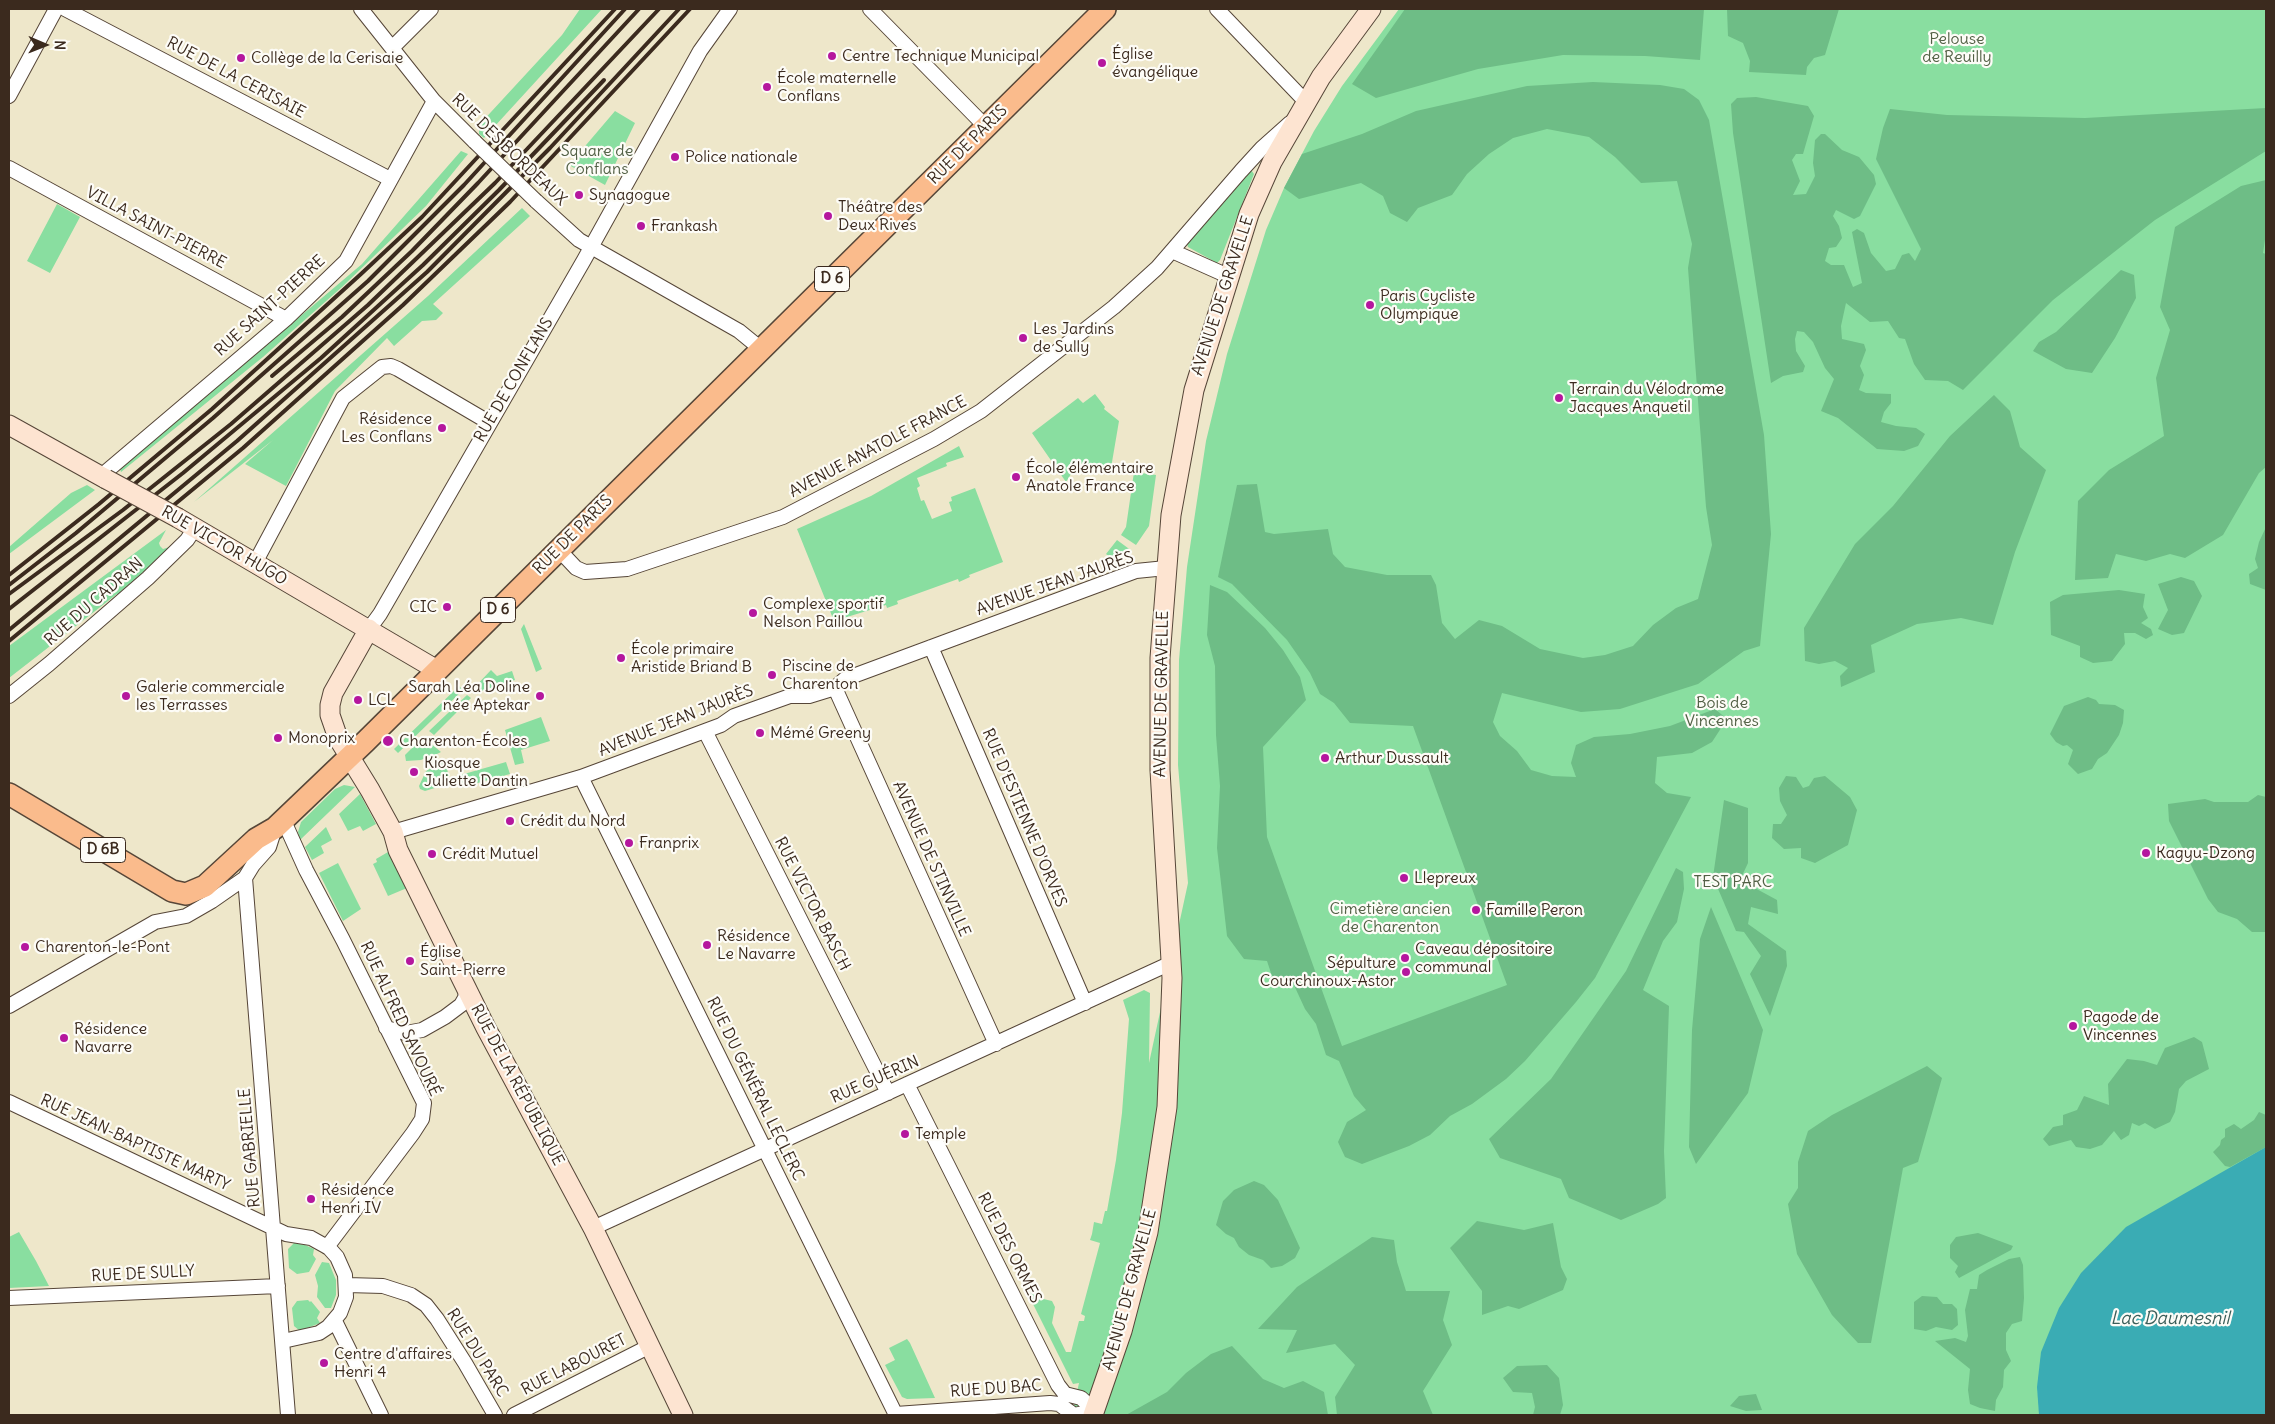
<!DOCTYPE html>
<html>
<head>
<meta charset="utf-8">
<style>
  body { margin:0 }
  #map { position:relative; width:2275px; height:1424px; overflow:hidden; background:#eee7ca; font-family:Delius,sans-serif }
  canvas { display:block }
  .frame { position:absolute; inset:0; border:10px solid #3b2a1e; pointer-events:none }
  .north { position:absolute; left:20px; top:20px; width:50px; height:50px; -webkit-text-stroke:4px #fdfcf7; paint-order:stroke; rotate:91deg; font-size:14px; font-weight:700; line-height:20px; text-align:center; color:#3b2a1e }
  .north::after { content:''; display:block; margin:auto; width:18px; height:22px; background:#3b2a1e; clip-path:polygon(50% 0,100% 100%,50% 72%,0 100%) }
</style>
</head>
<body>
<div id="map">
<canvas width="2275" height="1424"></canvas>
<div class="frame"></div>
<div class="north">N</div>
</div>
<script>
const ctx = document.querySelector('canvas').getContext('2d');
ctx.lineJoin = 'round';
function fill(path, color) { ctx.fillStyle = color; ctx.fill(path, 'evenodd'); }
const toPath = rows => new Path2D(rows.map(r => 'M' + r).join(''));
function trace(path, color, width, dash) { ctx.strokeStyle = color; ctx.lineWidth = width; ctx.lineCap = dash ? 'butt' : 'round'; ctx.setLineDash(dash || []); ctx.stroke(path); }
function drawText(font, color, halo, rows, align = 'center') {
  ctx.font = font + ' Delius,sans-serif'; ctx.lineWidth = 4.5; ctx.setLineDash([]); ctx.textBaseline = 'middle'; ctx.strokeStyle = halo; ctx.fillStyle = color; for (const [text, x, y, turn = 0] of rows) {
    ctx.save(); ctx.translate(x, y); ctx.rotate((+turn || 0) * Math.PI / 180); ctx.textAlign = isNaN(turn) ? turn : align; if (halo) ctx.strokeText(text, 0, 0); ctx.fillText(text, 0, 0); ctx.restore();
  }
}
fill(toPath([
  [580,9,602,9,484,138,479,134,479,125,562,35],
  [1399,9,2266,9,2266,1415,1072,1415,1079,1383,1073,1384,1028,1294,1036,1290,1039,1298,1052,1301,1055,1307,1052,1323,1066,1352,1071,1352,1079,1321,1084,1321,1085,1316,1081,1314,1100,1243,1090,1240,1092,1234,1094,1222,1102,1224,1105,1211,1107,1211,1116,1160,1122,1113,1129,1019,1123,1000,1144,990,1150,993,1149,1063,1188,883,1178,765,1179,660,1187,567,1206,441,1227,354,1266,230,1284,188,1314,131,1342,86],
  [615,111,635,123,605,185,569,165],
  [461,151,468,154,426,206,342,287,263,357,121,472,120,469,362,264],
  [1251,170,1254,174,1220,260,1217,263,1188,247,1187,244],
  [57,204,80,217,50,273,27,261],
  [522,208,530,216,433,304,443,313,436,320,422,321,394,346,387,338,335,391,286,486,245,464,273,440,194,502,428,296],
  [1095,394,1105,407,1104,409,1119,421,1111,468,1078,463,1066,482,1032,433,1078,398,1083,403],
  [959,446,964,457,946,463,947,466,917,478,920,486,917,488,921,501,924,500,932,519,952,511,949,502,952,501,951,497,975,488,1003,562,969,575,970,577,959,582,958,579,897,601,898,604,887,608,886,605,834,621,797,529,871,496],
  [1134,472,1156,475,1149,526,1136,545,1121,535,1126,527],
  [87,485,95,490,9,554,9,547,71,493],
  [166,530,159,543,160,546,163,549,176,545,123,596,117,594,9,678,9,646],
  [1117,540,1132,551,1125,557,1115,561,1106,554],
  [524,624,542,669,536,672,521,629],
  [491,670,497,676,512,671,515,680,476,693,472,690],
  [459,686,463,690,398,753,394,749],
  [467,695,471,698,434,735,429,731],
  [541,717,550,741,521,750,524,763,515,765,505,730],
  [423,737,441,752,427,759,426,758,421,760,406,761,405,755],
  [444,759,451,783,425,791,420,789,419,786,426,771,431,768,431,766],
  [506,762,510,774,460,788,457,776],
  [344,785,355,787,300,840,298,832,301,822,335,789],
  [360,794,376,824,363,831,360,826,348,831,339,814],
  [326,827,332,840,321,846,324,853,312,860,305,847],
  [388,852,407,888,388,896,373,864,377,862,376,859],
  [338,863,361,909,343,921,319,873],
  [19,1232,36,1261,49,1286,9,1288,9,1237],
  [294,1243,305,1245,314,1249,313,1255,316,1259,309,1272,297,1274,289,1268,288,1249],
  [322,1262,329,1263,336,1280,336,1295,331,1308,325,1308,317,1297,318,1286,315,1275],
  [308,1300,310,1302,311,1301,320,1312,317,1318,320,1323,300,1331,294,1326,292,1308,297,1301],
  [907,1339,910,1343,935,1398,907,1399,902,1397,885,1365,895,1360,889,1348]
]), '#89dea0');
fill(toPath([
  [1405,9,1704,9,1700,60,1645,56,1563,55,1478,69,1376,98,1352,84],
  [1727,9,1839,9,1825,55,1814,58,1807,67,1806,75,1749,72,1750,61,1743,43,1728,36],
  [1593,82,1660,85,1684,89,1699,100,1709,120,1764,435,1771,534,1760,646,1744,651,1698,684,1620,709,1581,712,1502,693,1493,722,1500,736,1517,751,1531,770,1552,776,1576,777,1571,763,1576,745,1594,737,1630,734,1670,726,1715,709,1727,719,1712,742,1692,753,1657,757,1655,783,1667,793,1691,797,1595,978,1576,1002,1525,1061,1506,1079,1472,1104,1450,1116,1430,1135,1409,1146,1362,1164,1345,1157,1338,1142,1347,1122,1366,1110,1354,1096,1339,1061,1326,1055,1316,1024,1305,1009,1293,983,1273,979,1267,961,1244,959,1227,936,1217,848,1220,786,1216,735,1215,666,1207,635,1210,585,1227,592,1265,628,1283,650,1300,677,1306,700,1263,747,1267,837,1342,1046,1507,985,1413,726,1350,723,1334,703,1320,694,1310,673,1287,640,1232,584,1218,577,1237,485,1257,484,1265,532,1274,534,1328,529,1333,554,1345,567,1387,575,1431,575,1436,585,1442,623,1455,639,1479,620,1502,626,1540,649,1583,658,1605,655,1633,646,1653,625,1676,608,1698,599,1712,545,1706,507,1688,268,1692,244,1677,181,1641,183,1615,157,1589,137,1547,129,1513,138,1489,154,1467,174,1452,195,1418,208,1407,222,1390,213,1383,196,1361,183,1299,199,1284,188,1302,154,1362,134,1416,111,1527,86],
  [1756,97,1808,106,1814,116,1803,154,1796,154,1792,160,1800,181,1793,195,1806,194,1815,176,1813,163,1815,140,1821,134,1825,134,1842,150,1859,157,1874,175,1876,184,1860,216,1854,219,1836,210,1833,216,1839,226,1842,238,1836,247,1829,248,1825,261,1831,265,1844,265,1853,287,1862,283,1852,232,1857,229,1864,233,1871,253,1886,271,1895,269,1902,255,1909,253,1915,261,1921,249,1876,159,1883,128,1890,109,1947,115,2085,118,2266,108,2266,151,2155,220,2053,300,1963,390,1948,381,1925,380,1914,364,1905,339,1899,338,1888,321,1870,322,1846,303,1841,326,1842,339,1864,344,1866,350,1860,366,1864,375,1859,390,1866,393,1891,394,1891,403,1884,412,1881,422,1896,426,1916,428,1925,434,1918,446,1904,451,1877,449,1838,418,1821,411,1834,379,1825,368,1813,342,1804,332,1797,331,1795,339,1796,351,1805,366,1803,372,1783,376,1771,383,1733,133,1731,104,1737,98],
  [2266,180,2266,233,2263,253,2266,254,2266,467,2259,473,2223,535,2185,558,2170,554,2146,561,2116,554,2108,578,2075,580,2078,501,2109,470,2164,436,2156,378,2170,330,2160,307,2175,227,2241,186],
  [2121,270,2134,275,2136,298,2115,338,2092,373,2066,369,2033,351,2039,342,2056,332],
  [1994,395,2010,411,2020,447,2046,470,2015,552,1993,625,1961,618,1917,624,1871,645,1875,672,1841,687,1840,676,1848,668,1835,661,1819,664,1805,661,1804,628,1855,544,1893,506,1950,436],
  [2266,527,2266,590,2250,584,2249,574,2258,568,2255,559,2259,542],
  [2181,577,2194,581,2202,596,2184,633,2172,635,2158,629,2168,610,2158,584],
  [2119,590,2145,594,2143,607,2148,618,2141,623,2151,629,2153,635,2146,639,2135,633,2124,633,2125,644,2112,661,2093,663,2080,657,2080,646,2051,635,2050,602,2063,595],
  [2088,697,2096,700,2099,704,2115,705,2124,710,2123,723,2119,735,2107,753,2098,759,2092,769,2078,774,2068,764,2073,750,2067,745,2063,746,2056,742,2050,734,2064,706],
  [1786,776,1796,777,1803,788,1809,786,1814,778,1825,776,1850,797,1857,810,1848,845,1815,863,1801,858,1801,848,1784,849,1772,838,1773,824,1781,824,1787,815,1780,801,1779,788],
  [2258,795,2266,797,2266,932,2252,932,2237,919,2218,912,2208,899,2169,821,2168,804,2205,799,2214,802,2248,802],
  [1724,800,1748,808,1748,863,1740,880,1777,900,1778,914,1751,907,1748,924,1786,951,1787,966,1770,1016,1750,974,1761,956,1744,932,1736,931,1713,877],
  [1676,868,1683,872,1684,889,1677,922,1663,941,1643,990,1669,1006,1664,1151,1666,1198,1658,1204,1621,1220,1569,1198,1561,1179,1500,1158,1489,1139,1551,1079,1626,971],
  [1711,907,1763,1030,1748,1093,1696,1164,1689,1147,1692,1030,1700,939],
  [2194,1037,2202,1042,2209,1069,2186,1081,2179,1089,2175,1112,2170,1122,2155,1129,2145,1123,2139,1126,2132,1123,2129,1135,2121,1140,2114,1131,2102,1145,2090,1149,2076,1147,2071,1140,2049,1146,2043,1139,2053,1127,2063,1125,2063,1115,2077,1110,2084,1096,2109,1105,2108,1084,2127,1059,2144,1061,2157,1065,2165,1048],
  [1927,1066,1942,1078,1918,1162,1903,1168,1871,1343,1858,1343,1832,1315,1797,1254,1788,1204,1798,1188,1798,1162,1808,1131,1832,1115],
  [2259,1112,2266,1115,2266,1147,2230,1167,2225,1166,2213,1152,2220,1145,2221,1140,2225,1137,2225,1129,2234,1124,2241,1129,2254,1120],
  [1254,1181,1264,1185,1278,1200,1300,1248,1295,1258,1282,1266,1271,1268,1263,1260,1249,1255,1239,1247,1234,1238,1226,1234,1216,1225,1223,1201,1234,1190],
  [1477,1221,1524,1230,1553,1223,1561,1267,1567,1279,1563,1290,1519,1309,1508,1306,1482,1315,1482,1291,1450,1248],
  [1978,1233,2013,1246,2011,1250,1959,1278,1955,1272,1958,1266,1950,1258,1950,1245,1956,1237],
  [1372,1237,1394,1240,1397,1262,1406,1291,1450,1291,1443,1320,1452,1345,1423,1391,1433,1415,1337,1415,1335,1397,1355,1365,1335,1344,1286,1353,1297,1330,1258,1329,1297,1287],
  [2020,1257,2023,1265,2024,1298,2022,1321,2012,1324,2006,1333,2006,1350,2011,1361,2004,1370,2003,1387,1996,1400,1995,1411,1980,1408,1970,1404,1968,1390,1970,1369,1935,1341,1955,1338,1966,1342,1968,1336,1965,1310,1970,1289,1977,1289,1979,1275,1987,1270,2009,1259],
  [1922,1296,1937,1297,1943,1304,1952,1304,1957,1309,1958,1325,1952,1330,1936,1327,1926,1331,1914,1329,1914,1302],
  [1232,1346,1263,1379,1284,1388,1303,1381,1324,1392,1328,1415,1126,1415,1167,1392,1186,1373,1211,1354],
  [1547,1365,1559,1378,1563,1405,1560,1415,1533,1415,1535,1407,1532,1393,1513,1392,1503,1378,1517,1366],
  [1756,1394,1762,1410,1746,1411,1730,1406,1739,1396]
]), '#6ebd86');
fill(toPath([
  [2266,1147,2266,1415,2039,1415,2037,1387,2041,1352,2059,1308,2081,1273,2126,1227]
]), '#3aacb4');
const street = toPath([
  [65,9,390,179],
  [361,9,434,101,475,142],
  [870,9,986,127],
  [1217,9,1306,102],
  [392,48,431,9],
  [9,96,56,9],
  [9,168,286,319],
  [536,201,579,240,739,331,761,349],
  [1172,251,1228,276],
  [101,476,286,319,346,261,434,101],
  [559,550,576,568,585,572,627,569,783,517,934,439,981,411,1114,307,1157,268,1241,171,1262,148,1290,123],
  [255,563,343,398,382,367,391,366,398,369,490,423],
  [369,629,380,614,584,260,700,51,730,9],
  [931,647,1085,1003],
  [835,688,996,1044],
  [9,696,49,664,148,578,187,540,195,528],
  [705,731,888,1093],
  [581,777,896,1415],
  [283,819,306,870,343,940,424,1103,422,1119,413,1133,327,1247],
  [393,832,581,777,721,725,734,716,790,696,809,696,835,688,845,679,1136,571,1166,568],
  [245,878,288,1415],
  [9,1006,155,922,186,916,212,901,245,878,253,865,269,847,275,828],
  [386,1028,406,1033,422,1030,445,1017,461,1005,465,998,467,987],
  [907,1084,1058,1385,1065,1394,1081,1398,1095,1411],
  [9,1102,286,1234,311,1238,329,1248,337,1257,345,1275,346,1297,340,1313,328,1327,319,1333,283,1341],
  [593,1228,1171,963],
  [347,1285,383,1286,411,1295,426,1305,437,1319,465,1363,495,1415],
  [9,1298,278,1286],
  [335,1321,381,1415],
  [896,1414,1050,1403,1059,1404,1074,1415,1095,1411],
  [514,1415,650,1346]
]);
const secondary = toPath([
  [9,425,106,479],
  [178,518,437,670],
  [369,629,333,693,330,705,330,715,338,738,370,790,393,832,398,850,486,1028,593,1228,683,1415],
  [1093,1415,1122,1331,1148,1232,1167,1107,1172,978,1160,770,1160,658,1171,515,1194,390,1249,214,1272,162,1321,77,1371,9]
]);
const primary = toPath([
  [9,794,172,891,186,894,205,886,256,839,275,828,365,742,1105,9]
]);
trace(street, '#564638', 16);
trace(secondary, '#564638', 21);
trace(primary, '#564638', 24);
trace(street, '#fff', 14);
trace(secondary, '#fde4d1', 19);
trace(primary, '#fabb8c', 21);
trace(toPath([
  [272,376,342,317,412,251,478,183,639,9],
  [9,575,99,504,212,409,361,274,422,217,615,9],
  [9,585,76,533,213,418,368,281,464,185,625,9],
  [9,594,123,510,231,424,368,305,495,183,659,9],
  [9,609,183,473,321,358,423,265,499,190,604,80],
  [9,630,237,441,427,272,550,148,679,9],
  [9,641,243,448,403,305,510,202,690,9]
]), '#3b2a1e', 4);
const streetBridge = toPath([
  [475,142,536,201]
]);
const secondaryBridge = toPath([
  [106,479,178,518]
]);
trace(streetBridge, '#564638', 16, []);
trace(secondaryBridge, '#564638', 21, []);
trace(streetBridge, '#fff', 14);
trace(secondaryBridge, '#fde4d1', 19);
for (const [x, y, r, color] of [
  [832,56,5,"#b5179e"],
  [241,58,5,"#b5179e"],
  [1102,63,5,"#b5179e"],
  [767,87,5,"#b5179e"],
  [675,157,5,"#b5179e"],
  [579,195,5,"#b5179e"],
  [828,216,5,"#b5179e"],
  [641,226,5,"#b5179e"],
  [1370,305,5,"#b5179e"],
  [1023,338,5,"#b5179e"],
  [1559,398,5,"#b5179e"],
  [442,428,5,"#b5179e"],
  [1016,477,5,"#b5179e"],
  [447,607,5,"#b5179e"],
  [753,613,5,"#b5179e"],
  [621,658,5,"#b5179e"],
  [772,675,5,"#b5179e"],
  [126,696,5,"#b5179e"],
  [540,696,5,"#b5179e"],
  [358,700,5,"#b5179e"],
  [760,733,5,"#b5179e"],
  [278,738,5,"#b5179e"],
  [388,741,6,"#b5179e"],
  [1325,758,5,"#b5179e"],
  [414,772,5,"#b5179e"],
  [510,821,5,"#b5179e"],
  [629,843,5,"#b5179e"],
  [2146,853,5,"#b5179e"],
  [432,854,5,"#b5179e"],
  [1404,878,5,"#b5179e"],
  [1476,910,5,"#b5179e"],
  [707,945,5,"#b5179e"],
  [25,947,5,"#b5179e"],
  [1405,958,5,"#b5179e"],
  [410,961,5,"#b5179e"],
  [1406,972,5,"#b5179e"],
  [2073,1026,5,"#b5179e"],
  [64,1038,5,"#b5179e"],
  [905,1134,5,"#b5179e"],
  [311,1199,5,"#b5179e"],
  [324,1363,5,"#b5179e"]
]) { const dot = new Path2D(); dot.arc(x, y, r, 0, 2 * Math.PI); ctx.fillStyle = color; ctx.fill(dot); trace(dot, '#fdfcf7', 2); }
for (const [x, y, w] of [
  [832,279,35],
  [498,610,35],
  [103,850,45]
]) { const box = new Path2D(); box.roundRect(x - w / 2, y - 12.5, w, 25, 4); ctx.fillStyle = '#fdfcf7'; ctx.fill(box); trace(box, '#3b2a1e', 1); }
drawText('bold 15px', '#3b2a1e', null, [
  ["D 6",832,279],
  ["D 6",498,610],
  ["D 6B",103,850]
]);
drawText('16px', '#526045', '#fdfcf7', [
  ["Pelouse",1957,39],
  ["de Reuilly",1957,57],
  ["Square de",597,151],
  ["Conflans",597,169],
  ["Bois de",1722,703],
  ["Vincennes",1722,721],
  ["TEST PARC",1733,882],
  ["Cimetière ancien",1390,909],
  ["de Charenton",1390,927]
]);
drawText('16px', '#3b2a1e', '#fdfcf7', [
  ["Église",1112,54],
  ["évangélique",1112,72],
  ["Centre Technique Municipal",842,56],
  ["Collège de la Cerisaie",251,58],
  ["École maternelle",777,78],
  ["Conflans",777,96],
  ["Police nationale",685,157],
  ["Synagogue",589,195],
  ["Théâtre des",838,207],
  ["Deux Rives",838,225],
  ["Frankash",651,226],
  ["Paris Cycliste",1380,296],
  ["Olympique",1380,314],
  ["Les Jardins",1033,329],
  ["de Sully",1033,347],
  ["Terrain du Vélodrome",1569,389],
  ["Jacques Anquetil",1569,407],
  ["Résidence",432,419,"right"],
  ["Les Conflans",432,437,"right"],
  ["École élémentaire",1026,468],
  ["Anatole France",1026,486],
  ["Complexe sportif",763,604],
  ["Nelson Paillou",763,622],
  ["CIC",437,607,"right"],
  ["École primaire",631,649],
  ["Aristide Briand B",631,667],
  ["Piscine de",782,666],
  ["Charenton",782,684],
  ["Galerie commerciale",136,687],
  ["les Terrasses",136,705],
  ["Sarah Léa Doline",530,687,"right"],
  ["née Aptekar",530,705,"right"],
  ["LCL",368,700],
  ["Mémé Greeny",770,733],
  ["Monoprix",288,738],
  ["Charenton-Écoles",399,741],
  ["Arthur Dussault",1335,758],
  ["Kiosque",424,763],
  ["Juliette Dantin",424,781],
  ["Crédit du Nord",520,821],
  ["Franprix",639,843],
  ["Kagyu-Dzong",2156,853],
  ["Crédit Mutuel",442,854],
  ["Llepreux",1414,878],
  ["Famille Peron",1486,910],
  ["Résidence",717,936],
  ["Le Navarre",717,954],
  ["Charenton-le-Pont",35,947],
  ["Caveau dépositoire",1415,949],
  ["communal",1415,967],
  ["Église",420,952],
  ["Saint-Pierre",420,970],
  ["Sépulture",1396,963,"right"],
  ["Courchinoux-Astor",1396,981,"right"],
  ["Pagode de",2083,1017],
  ["Vincennes",2083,1035],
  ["Résidence",74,1029],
  ["Navarre",74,1047],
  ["Temple",915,1134],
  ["Résidence",321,1190],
  ["Henri IV",321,1208],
  ["Centre d'affaires",334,1354],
  ["Henri 4",334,1372]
], 'left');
drawText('16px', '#3b2a1e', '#fdfcf7', [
  ["RUE DE LA CERISAIE",236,78,28],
  ["RUE DE PARIS",968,145,-45],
  ["RUE DES BORDEAUX",509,150,44],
  ["VILLA SAINT-PIERRE",156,228,28],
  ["AVENUE DE GRAVELLE",1223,296,-72],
  ["RUE SAINT-PIERRE",270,306,-42],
  ["RUE DE CONFLANS",514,380,-60],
  ["AVENUE ANATOLE FRANCE",878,447,-28],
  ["RUE DE PARIS",573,535,-45],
  ["RUE VICTOR HUGO",224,546,30],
  ["AVENUE JEAN JAURÈS",1055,584,-19],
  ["RUE DU CADRAN",94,602,-41],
  ["AVENUE DE GRAVELLE",1162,694,-89],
  ["AVENUE JEAN JAURÈS",676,721,-22],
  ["RUE D'ESTIENNE D'ORVES",1024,818,67],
  ["AVENUE DE STINVILLE",931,859,66],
  ["RUE VICTOR BASCH",812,904,63],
  ["RUE ALFRED SAVOURÉ",400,1019,65],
  ["RUE GUÉRIN",875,1080,-24],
  ["RUE DE LA RÉPUBLIQUE",517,1085,62],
  ["RUE DU GÉNÉRAL LECLERC",755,1089,64],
  ["RUE JEAN-BAPTISTE MARTY",135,1143,25],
  ["RUE GABRIELLE",250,1148,-95],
  ["RUE DES ORMES",1009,1248,63],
  ["RUE DE SULLY",143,1274,-3],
  ["AVENUE DE GRAVELLE",1130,1290,-75],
  ["RUE DU PARC",477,1353,58],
  ["RUE LABOURET",574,1365,-27],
  ["RUE DU BAC",996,1389,-4]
]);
drawText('italic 18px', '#3b5e5a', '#fdfcf7', [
  ["Lac Daumesnil",2170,1319]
]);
</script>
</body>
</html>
